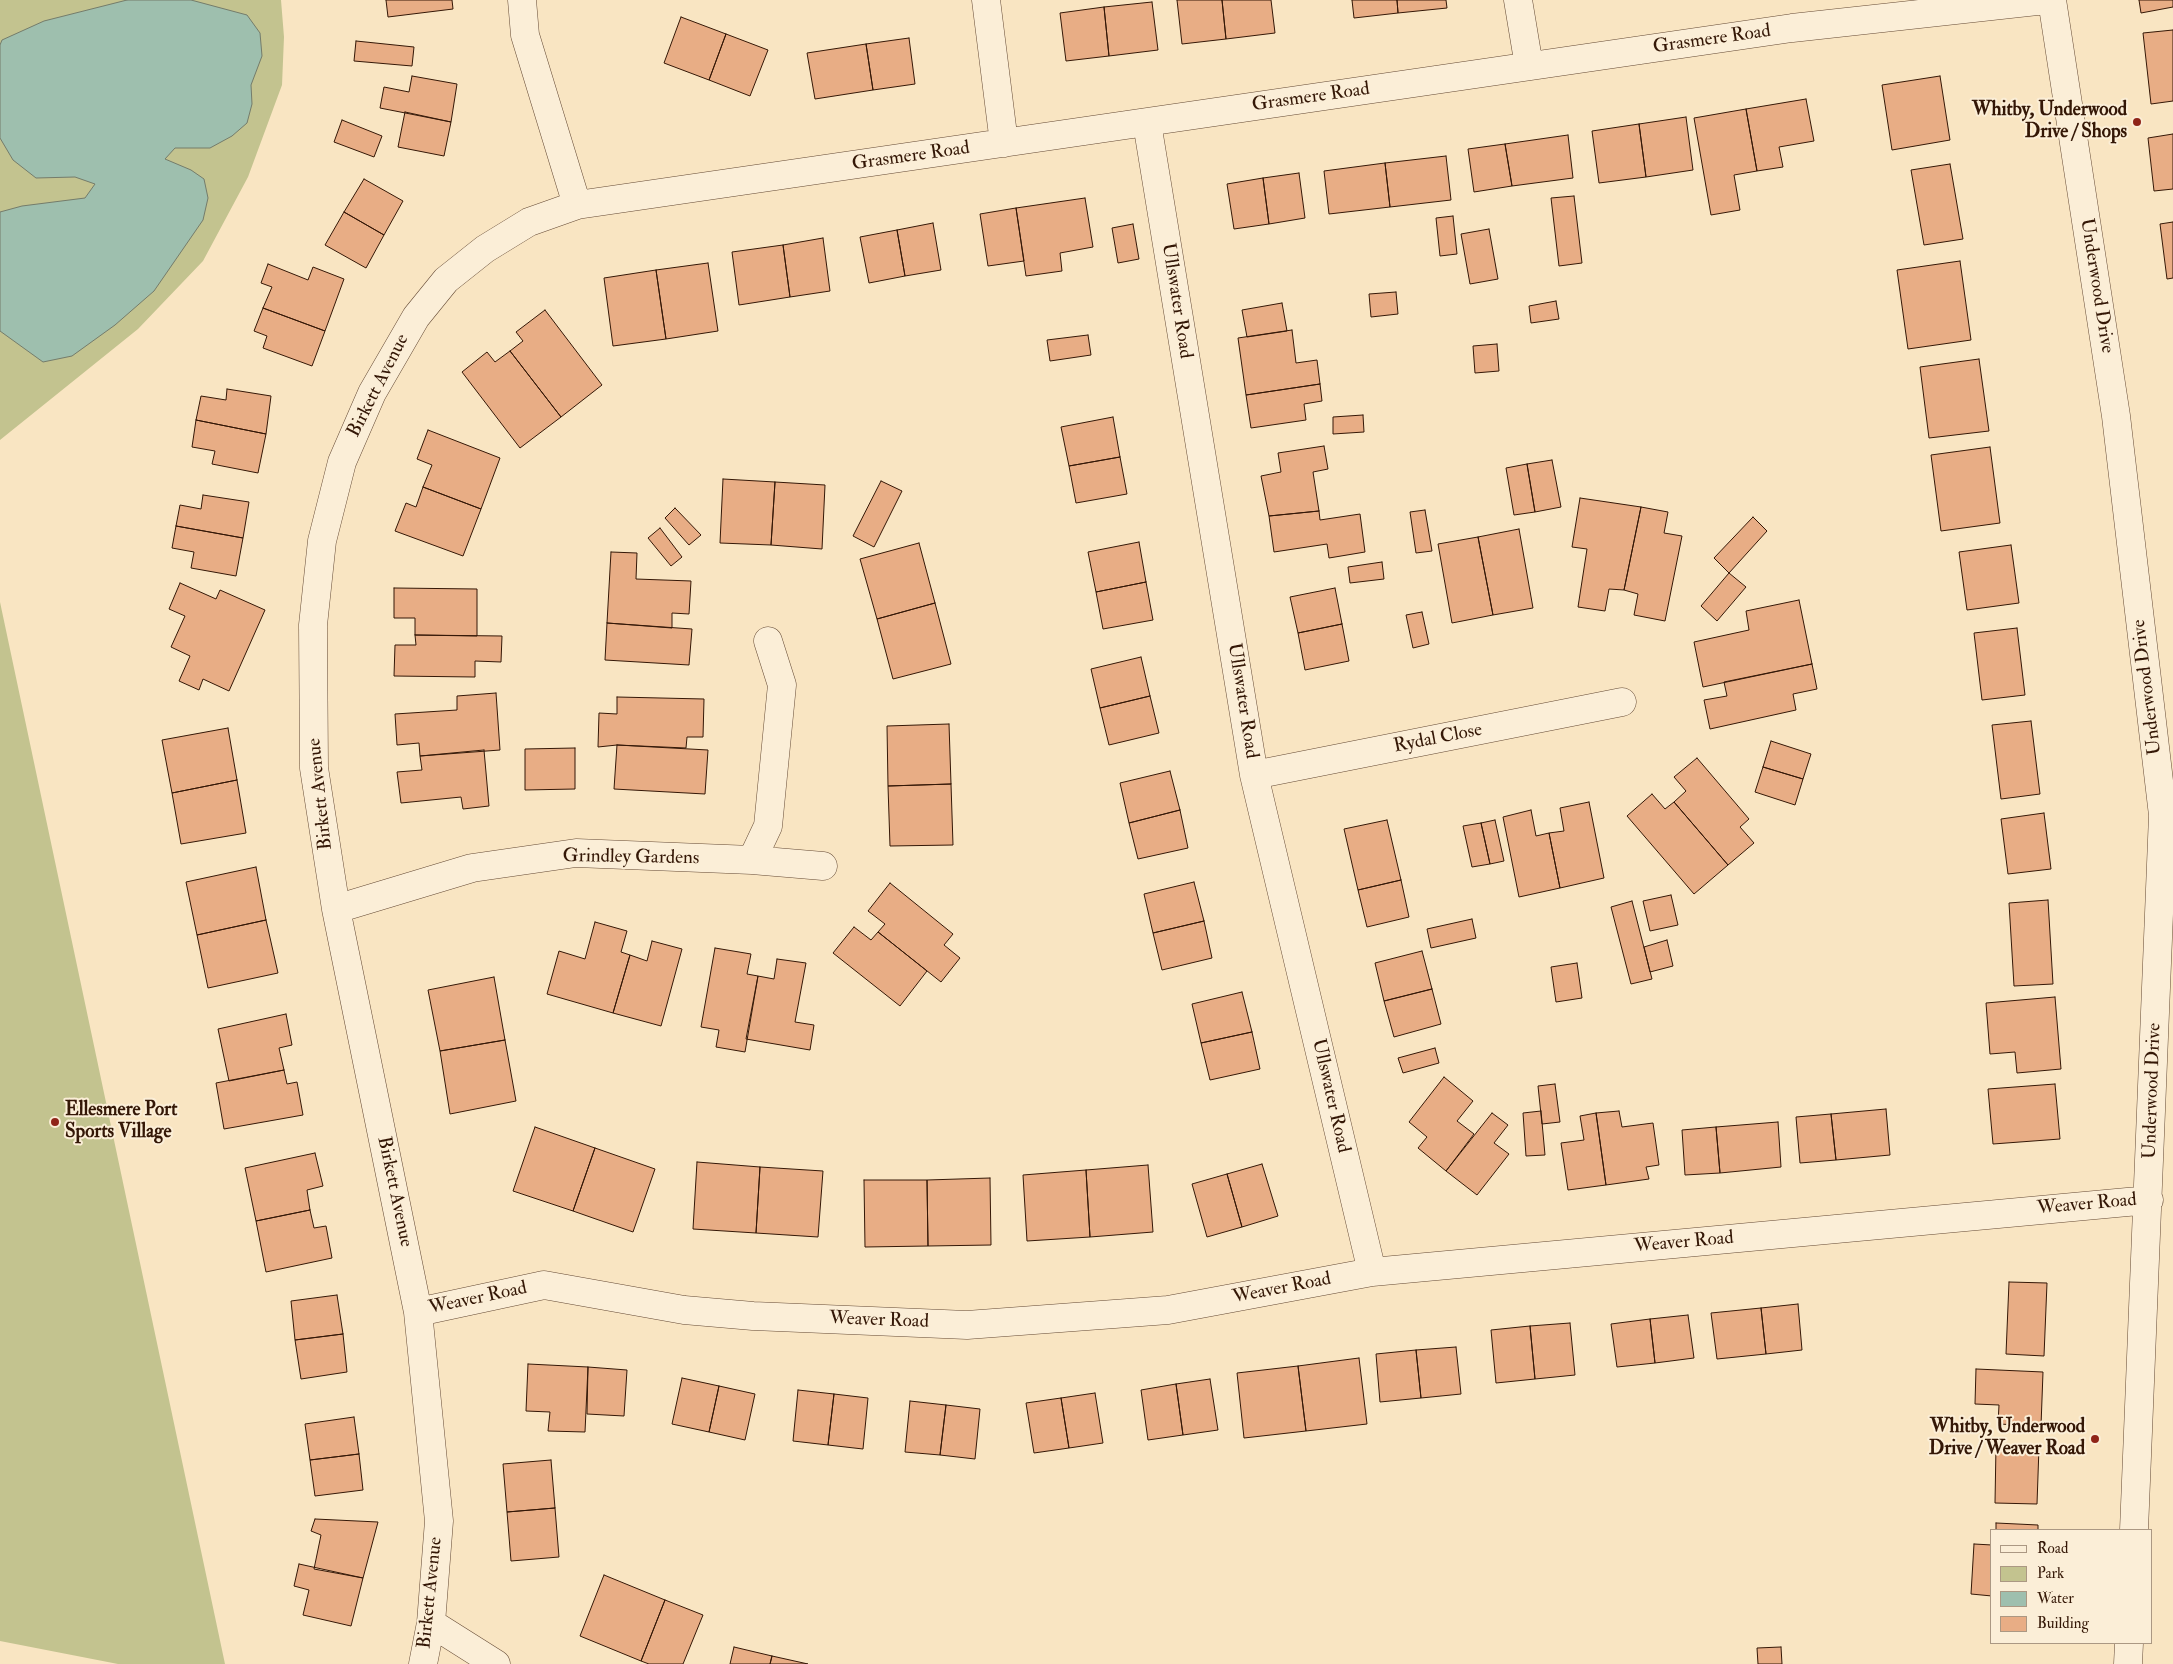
<!DOCTYPE html>
<html>
<head>
<meta charset="utf-8">
<style>
  body { margin:0 }
  #map { position:relative; width:2173px; height:1664px; overflow:hidden; background:#f9e5c2; font-family:"IM FELL Double Pica",serif }
  canvas { display:block }
  .legend { position:absolute; left:1990px; top:1529px; width:162px; height:115px; box-sizing:border-box; background:#fbeed7; border:1px solid #ab9883; margin:0; padding:6px 9px; list-style:none; font-size:15px; color:#341706 }
  .legend li { display:flex; align-items:center; gap:10px; height:25px }
  .legend b { width:25px; border:1px solid #ab9883 }
</style>
</head>
<body>
<div id="map">
<canvas width="2173" height="1664"></canvas>
<ul class="legend">
<li><b style="height:6px;background:#fbeed7"></b>Road</li>
<li><b style="height:14px;background:#c3c38f"></b>Park</li>
<li><b style="height:14px;background:#9ebfae"></b>Water</li>
<li><b style="height:14px;background:#e8ad85"></b>Building</li>
</ul>
</div>
<script>
const ctx = document.querySelector('canvas').getContext('2d');
ctx.lineJoin = 'round';
function fill(path, color) { ctx.fillStyle = color; ctx.fill(path, 'evenodd'); }
const toPath = rows => new Path2D(rows.map(r => 'M' + r).join(''));
function trace(path, color, width, dash) { ctx.strokeStyle = color; ctx.lineWidth = width; ctx.lineCap = dash ? 'butt' : 'round'; ctx.setLineDash(dash || []); ctx.stroke(path); }
function drawText(font, color, halo, rows, align = 'center') {
  ctx.font = font + ' "IM FELL Double Pica",serif'; ctx.lineWidth = 4; ctx.setLineDash([]); ctx.textBaseline = 'middle'; ctx.strokeStyle = halo; ctx.fillStyle = color; for (const [text, x, y, turn = 0] of rows) {
    ctx.save(); ctx.translate(x, y); ctx.rotate((+turn || 0) * Math.PI / 180); ctx.textAlign = isNaN(turn) ? turn : align; if (halo) ctx.strokeText(text, 0, 0); ctx.fillText(text, 0, 0); ctx.restore();
  }
}
fill(toPath([
  [0,0,281,0,284,37,282,85,248,177,203,261,138,329,0,440],
  [0,602,225,1664,118,1664,0,1641]
]), '#c3c38f');
const water = toPath([
  [127,0,191,0,247,15,260,33,262,56,251,85,252,104,247,123,232,136,210,148,175,148,165,159,191,170,204,179,208,198,203,220,154,291,115,325,72,356,43,362,0,331,0,212,22,206,85,198,95,184,75,177,36,178,13,160,0,138,0,45,2,40,44,21,127,0]
]);
fill(water, '#9ebfae');
trace(water, '#747c6b', 1);
const building = toPath([
  [386,0,452,0,453,9,388,17,386,0],
  [1177,0,1222,0,1226,39,1182,44,1177,0],
  [1222,0,1271,0,1275,33,1226,39,1222,0],
  [1352,0,1397,0,1398,13,1354,18,1352,0],
  [1397,0,1446,0,1447,8,1398,13,1397,0],
  [2139,0,2173,0,2173,7,2141,13,2139,0],
  [1152,2,1158,50,1109,56,1104,7,1152,2],
  [1104,7,1109,56,1066,61,1060,13,1104,7],
  [681,17,726,34,709,80,664,63,681,17],
  [2173,30,2173,101,2151,104,2143,33,2173,30],
  [726,34,768,50,750,96,709,80,726,34],
  [909,38,915,84,873,90,866,44,909,38],
  [356,41,414,47,412,66,354,61,356,41],
  [866,44,873,90,815,99,807,53,866,44],
  [412,76,457,84,451,122,380,108,384,87,409,92,412,76],
  [1940,76,1950,140,1892,150,1882,85,1940,76],
  [1806,99,1814,141,1779,147,1783,167,1757,171,1746,109,1806,99],
  [1746,109,1757,171,1734,175,1740,210,1711,215,1694,118,1746,109],
  [405,112,451,122,444,156,398,147,405,112],
  [1686,117,1693,170,1646,177,1639,124,1686,117],
  [342,120,382,136,374,157,334,142,342,120],
  [1639,124,1646,177,1599,183,1592,131,1639,124],
  [2173,134,2173,189,2154,191,2148,138,2173,134],
  [1568,135,1573,178,1512,186,1505,144,1568,135],
  [1505,144,1512,186,1474,192,1468,149,1505,144],
  [1446,156,1451,200,1390,207,1385,163,1446,156],
  [1385,163,1390,207,1329,214,1324,171,1385,163],
  [1950,164,1963,239,1924,245,1911,170,1950,164],
  [1299,173,1305,218,1269,224,1263,178,1299,173],
  [1263,178,1269,224,1234,229,1227,184,1263,178],
  [364,179,403,201,384,235,344,212,364,179],
  [1574,196,1582,263,1559,266,1551,198,1574,196],
  [1085,198,1093,247,1060,253,1062,271,1026,276,1016,208,1085,198],
  [1016,208,1024,261,988,266,980,214,1016,208],
  [344,212,384,235,366,268,325,245,344,212],
  [1453,216,1457,254,1440,256,1436,218,1453,216],
  [2173,222,2173,278,2167,279,2160,224,2173,222],
  [933,223,941,270,905,276,897,230,933,223],
  [1133,224,1139,259,1118,263,1112,228,1133,224],
  [1489,229,1498,279,1470,284,1461,234,1489,229],
  [897,230,905,276,869,283,860,237,897,230],
  [823,238,830,291,790,297,783,245,823,238],
  [783,245,790,297,739,305,732,252,783,245],
  [1960,261,1971,340,1908,349,1897,270,1960,261],
  [708,263,718,331,666,339,656,270,708,263],
  [268,264,308,280,313,267,344,279,325,331,263,308,272,287,261,283,268,264],
  [656,270,666,339,613,346,604,278,656,270],
  [1396,292,1398,314,1371,317,1369,294,1396,292],
  [1556,301,1559,319,1531,323,1529,306,1556,301],
  [1282,303,1287,331,1247,337,1242,310,1282,303],
  [263,308,325,331,312,366,263,348,267,336,254,331,263,308],
  [545,310,602,385,561,417,510,351,523,341,516,332,545,310],
  [1292,330,1296,363,1317,360,1320,384,1246,395,1238,338,1292,330],
  [1088,335,1091,355,1050,361,1047,340,1088,335],
  [1497,344,1499,371,1475,373,1473,346,1497,344],
  [510,351,561,417,520,448,462,372,487,352,495,362,510,351],
  [1979,359,1989,431,1929,438,1920,367,1979,359],
  [1320,384,1322,401,1304,404,1306,420,1251,428,1246,395,1320,384],
  [227,389,271,396,266,434,196,420,201,396,226,400,227,389],
  [1363,415,1364,432,1333,434,1333,417,1363,415],
  [1113,417,1120,457,1069,466,1061,427,1113,417],
  [196,420,266,434,258,473,212,464,215,451,192,447,196,420],
  [428,430,500,458,481,509,423,487,432,465,417,459,428,430],
  [1324,446,1328,469,1313,472,1319,511,1269,516,1261,476,1281,472,1278,453,1324,446],
  [1990,447,2000,523,1941,531,1931,455,1990,447],
  [1120,457,1127,494,1076,503,1069,466,1120,457],
  [1552,460,1561,507,1535,512,1527,464,1552,460],
  [1527,464,1535,512,1514,515,1506,468,1527,464],
  [723,479,775,482,771,545,720,543,723,479],
  [881,481,902,491,874,547,853,536,881,481],
  [775,482,825,485,822,549,771,545,775,482],
  [423,487,481,509,463,556,395,531,406,503,416,507,423,487],
  [203,495,249,502,243,538,176,526,180,505,201,509,203,495],
  [1580,498,1641,507,1624,590,1609,589,1605,611,1578,607,1587,549,1572,547,1580,498],
  [1641,507,1668,512,1664,533,1682,536,1665,621,1634,615,1638,594,1624,590,1641,507],
  [675,508,701,535,689,545,665,518,675,508],
  [1425,510,1432,551,1416,553,1410,512,1425,510],
  [1319,511,1320,520,1360,514,1365,552,1329,558,1327,544,1274,552,1269,516,1319,511],
  [1753,517,1767,531,1729,573,1714,558,1753,517],
  [176,526,243,538,236,576,191,568,194,552,172,548,176,526],
  [660,528,682,557,671,566,648,538,660,528],
  [1519,529,1533,608,1493,615,1478,537,1519,529],
  [1478,537,1493,615,1452,623,1438,544,1478,537],
  [1139,542,1146,582,1096,592,1088,552,1139,542],
  [919,543,935,603,877,619,860,559,919,543],
  [2011,545,2019,603,1967,610,1959,552,2011,545],
  [611,552,637,553,636,579,691,581,689,614,672,613,672,628,607,623,611,552],
  [1382,562,1384,579,1350,583,1348,567,1382,562],
  [1729,573,1746,587,1717,621,1701,606,1729,573],
  [1146,582,1153,620,1103,629,1096,592,1146,582],
  [180,583,216,599,220,590,265,610,229,691,203,679,199,690,179,681,190,656,171,647,185,616,169,609,180,583],
  [394,588,477,589,477,636,415,635,415,618,394,618,394,588],
  [1335,588,1342,624,1298,633,1290,597,1335,588],
  [1799,600,1812,664,1703,687,1694,642,1749,630,1746,611,1799,600],
  [935,603,951,664,893,679,877,619,935,603],
  [1422,612,1429,644,1413,648,1406,615,1422,612],
  [607,623,692,629,689,665,605,660,607,623],
  [1342,624,1349,661,1305,670,1298,633,1342,624],
  [2017,628,2025,695,1982,700,1974,633,2017,628],
  [415,635,502,636,501,662,475,661,475,677,394,676,395,645,416,645,415,635],
  [1141,657,1150,696,1100,708,1091,669,1141,657],
  [1812,664,1817,689,1793,694,1796,710,1710,729,1704,700,1727,696,1724,682,1812,664],
  [496,693,500,750,420,756,419,743,397,745,395,714,457,710,457,696,496,693],
  [1150,696,1159,733,1109,745,1100,708,1150,696],
  [617,697,704,699,703,737,687,737,686,748,617,745,598,747,599,713,617,714,617,697],
  [2031,721,2040,794,2001,799,1992,725,2031,721],
  [949,724,951,784,888,786,887,726,949,724],
  [228,728,237,780,172,793,162,740,228,728],
  [1771,741,1811,754,1803,779,1763,767,1771,741],
  [617,745,708,750,705,794,614,789,617,745],
  [575,748,575,789,525,790,525,749,575,748],
  [484,750,489,806,463,809,461,797,401,803,397,772,422,770,420,756,484,750],
  [1697,758,1749,819,1740,827,1754,843,1728,865,1674,802,1686,791,1674,777,1697,758],
  [1763,767,1803,779,1795,805,1755,792,1763,767],
  [1170,771,1180,810,1129,823,1120,783,1170,771],
  [237,780,246,833,181,844,172,793,237,780],
  [951,784,953,845,890,846,888,786,951,784],
  [1652,794,1665,809,1674,802,1728,865,1694,894,1627,816,1652,794],
  [1589,802,1604,878,1560,888,1549,833,1564,831,1560,808,1589,802],
  [1180,810,1188,848,1138,859,1129,823,1180,810],
  [1531,810,1536,836,1549,833,1560,888,1519,897,1503,817,1531,810],
  [2044,813,2051,869,2008,874,2001,819,2044,813],
  [1387,820,1401,880,1358,890,1344,829,1387,820],
  [1495,820,1504,861,1490,864,1481,823,1495,820],
  [1481,823,1490,864,1472,867,1463,826,1481,823],
  [256,867,266,920,197,935,186,882,256,867],
  [1401,880,1409,917,1367,927,1358,890,1401,880],
  [1194,882,1204,921,1153,933,1144,894,1194,882],
  [890,883,953,934,944,945,960,958,941,982,878,932,885,924,868,911,890,883],
  [1671,895,1678,925,1650,931,1643,901,1671,895],
  [2048,900,2053,984,2014,986,2009,903,2048,900],
  [1632,901,1652,979,1631,984,1611,907,1632,901],
  [1472,919,1476,938,1431,948,1427,929,1472,919],
  [266,920,278,973,208,988,197,935,266,920],
  [1204,921,1212,958,1162,970,1153,933,1204,921],
  [595,922,627,931,621,952,630,955,613,1013,547,994,559,951,585,959,595,922],
  [854,927,871,940,878,932,927,971,900,1006,833,953,854,927],
  [1667,940,1673,966,1650,972,1644,947,1667,940],
  [652,941,682,949,661,1026,613,1013,630,955,647,961,652,941],
  [715,948,751,954,747,974,758,976,745,1052,716,1047,719,1030,701,1027,715,948],
  [1422,951,1432,989,1384,1001,1375,963,1422,951],
  [777,959,806,963,795,1022,814,1025,810,1050,746,1039,758,976,774,979,777,959],
  [1577,963,1582,998,1556,1002,1551,967,1577,963],
  [494,977,505,1040,440,1051,428,990,494,977],
  [1432,989,1441,1024,1394,1037,1384,1001,1432,989],
  [1242,992,1252,1032,1201,1043,1192,1004,1242,992],
  [2055,997,2061,1069,2017,1073,2015,1052,1990,1054,1986,1003,2055,997],
  [286,1014,292,1045,279,1048,284,1070,229,1081,218,1029,286,1014],
  [1252,1032,1260,1069,1210,1080,1201,1043,1252,1032],
  [505,1040,516,1101,450,1114,440,1051,505,1040],
  [1435,1048,1439,1063,1403,1073,1398,1058,1435,1048],
  [284,1070,287,1084,297,1082,303,1115,224,1129,216,1083,284,1070],
  [1444,1077,1473,1101,1457,1121,1474,1134,1446,1171,1418,1148,1427,1137,1409,1122,1444,1077],
  [1555,1084,1560,1122,1542,1124,1538,1086,1555,1084],
  [2055,1084,2060,1139,1993,1144,1988,1089,2055,1084],
  [1886,1109,1890,1155,1836,1160,1831,1114,1886,1109],
  [1541,1111,1545,1155,1526,1156,1523,1113,1541,1111],
  [1619,1111,1622,1127,1653,1123,1659,1165,1646,1167,1649,1179,1606,1185,1596,1113,1619,1111],
  [1492,1113,1508,1125,1494,1143,1509,1154,1477,1195,1446,1171,1492,1113],
  [1596,1113,1606,1185,1568,1190,1561,1143,1584,1140,1580,1116,1596,1113],
  [1831,1114,1836,1160,1800,1163,1796,1117,1831,1114],
  [1778,1122,1781,1167,1720,1173,1716,1127,1778,1122],
  [535,1127,595,1148,573,1211,513,1191,535,1127],
  [1716,1127,1720,1173,1685,1175,1682,1130,1716,1127],
  [595,1148,655,1169,633,1232,573,1211,595,1148],
  [315,1153,323,1186,307,1190,310,1210,256,1221,245,1168,315,1153],
  [697,1162,760,1167,756,1233,693,1229,697,1162],
  [1262,1164,1278,1216,1242,1227,1227,1174,1262,1164],
  [1148,1165,1153,1232,1090,1237,1086,1170,1148,1165],
  [760,1167,823,1171,818,1237,756,1233,760,1167],
  [1086,1170,1090,1237,1027,1241,1023,1175,1086,1170],
  [1227,1174,1242,1227,1207,1237,1192,1184,1227,1174],
  [990,1178,991,1245,928,1246,927,1180,990,1178],
  [864,1180,927,1180,928,1246,865,1247,864,1180],
  [310,1210,314,1228,326,1226,332,1258,266,1272,256,1221,310,1210],
  [2009,1282,2047,1283,2044,1356,2006,1354,2009,1282],
  [337,1295,343,1334,295,1340,291,1301,337,1295],
  [1798,1304,1802,1350,1766,1354,1761,1308,1798,1304],
  [1761,1308,1766,1354,1717,1359,1711,1313,1761,1308],
  [1688,1315,1694,1358,1655,1363,1650,1319,1688,1315],
  [1650,1319,1655,1363,1617,1367,1611,1324,1650,1319],
  [1570,1323,1575,1375,1535,1379,1530,1326,1570,1323],
  [1530,1326,1535,1379,1496,1383,1491,1330,1530,1326],
  [343,1334,347,1372,301,1379,295,1340,343,1334],
  [1456,1347,1461,1394,1421,1398,1416,1350,1456,1347],
  [1416,1350,1421,1398,1380,1402,1376,1354,1416,1350],
  [1359,1358,1367,1424,1306,1431,1298,1366,1359,1358],
  [528,1364,588,1367,585,1432,548,1431,550,1412,526,1411,528,1364],
  [1298,1366,1306,1431,1244,1438,1237,1373,1298,1366],
  [588,1367,627,1370,624,1416,587,1414,588,1367],
  [1976,1369,2043,1372,2041,1426,1998,1424,1999,1405,1975,1404,1976,1369],
  [682,1378,719,1386,709,1432,672,1424,682,1378],
  [1210,1379,1218,1430,1183,1435,1176,1384,1210,1379],
  [1176,1384,1183,1435,1148,1440,1141,1390,1176,1384],
  [719,1386,755,1394,745,1440,709,1432,719,1386],
  [798,1390,834,1394,828,1445,793,1441,798,1390],
  [1095,1393,1103,1443,1069,1448,1061,1398,1095,1393],
  [834,1394,868,1398,863,1449,828,1445,834,1394],
  [1061,1398,1069,1448,1034,1453,1026,1403,1061,1398],
  [910,1401,946,1405,940,1455,905,1452,910,1401],
  [946,1405,980,1409,975,1459,940,1455,946,1405],
  [354,1417,359,1454,310,1460,305,1424,354,1417],
  [1996,1446,2039,1447,2037,1504,1995,1503,1996,1446],
  [359,1454,363,1490,315,1496,310,1460,359,1454],
  [551,1460,555,1508,507,1512,503,1464,551,1460],
  [555,1508,559,1557,511,1561,507,1512,555,1508],
  [315,1519,378,1522,363,1578,314,1569,321,1535,311,1531,315,1519],
  [1996,1523,2038,1525,2038,1530,1996,1530,1996,1523],
  [1974,1544,1992,1545,1992,1596,1971,1594,1974,1544],
  [299,1564,363,1578,351,1626,303,1615,309,1590,294,1586,299,1564],
  [604,1575,665,1600,641,1661,580,1636,604,1575],
  [665,1600,703,1615,683,1664,649,1664,641,1661,665,1600],
  [734,1647,772,1656,770,1664,730,1664,734,1647],
  [1781,1647,1782,1664,1758,1664,1757,1648,1781,1647],
  [772,1656,808,1664,770,1664,772,1656]
]);
fill(building, '#e8ad85');
trace(building, '#341706', 1);
const minor = toPath([
  [986,0,1004,143],
  [1518,0,1529,66],
  [2052,0,2116,416,2163,815,2134,1530],
  [1147,123,1254,775,1372,1272],
  [577,205,1792,28,2046,0],
  [1254,775,1622,702],
  [752,860,823,866],
  [336,909,472,868,576,853,752,860,768,826,782,685,768,641],
  [418,1312,544,1285,684,1310,753,1316,967,1325,1168,1310,1372,1272,2149,1200],
  [431,1623,496,1664],
  [423,1664,431,1623,439,1521,418,1312,336,909,314,768,313,625,322,541,342,462,372,393,416,317,446,280,485,249,529,222,577,205,525,35,522,0],
  [2128,1664,2129,1643]
]);
trace(minor, '#654a35', 29);
trace(minor, '#fbeed7', 28);
for (const [x, y, r, color] of [
  [2137,122,5,"#8f2418"],
  [55,1122,5,"#8f2418"],
  [2095,1439,5,"#8f2418"]
]) { const dot = new Path2D(); dot.arc(x, y, r, 0, 2 * Math.PI); ctx.fillStyle = color; ctx.fill(dot); trace(dot, '#fbeed7', 2); }
drawText('19px', '#341706', '#fbeed7', [
  ["Grasmere Road",1712,40,-8],
  ["Grasmere Road",1311,98,-8],
  ["Grasmere Road",911,157,-8],
  ["Underwood Drive",2096,286,81],
  ["Ullswater Road",1176,301,81],
  ["Birkett Avenue",379,386,-63],
  ["Underwood Drive",2148,687,-97],
  ["Ullswater Road",1242,701,81],
  ["Rydal Close",1438,739,-11],
  ["Birkett Avenue",321,794,-96],
  ["Grindley Gardens",631,858,1],
  ["Underwood Drive",2153,1091,-88],
  ["Ullswater Road",1330,1096,77],
  ["Birkett Avenue",394,1192,78],
  ["Weaver Road",2087,1205,-5],
  ["Weaver Road",1684,1243,-5],
  ["Weaver Road",1282,1289,-11],
  ["Weaver Road",478,1299,-12],
  ["Weaver Road",879,1321,2],
  ["Birkett Avenue",431,1593,-84]
]);
drawText('bold 19px', '#341706', '#fbeed7', [
  ["Whitby, Underwood",2127,111],
  ["Drive / Shops",2127,133],
  ["Ellesmere Port",65,1111,"left"],
  ["Sports Village",65,1133,"left"],
  ["Whitby, Underwood",2085,1428],
  ["Drive / Weaver Road",2085,1450]
], 'right');
</script>
</body>
</html>
